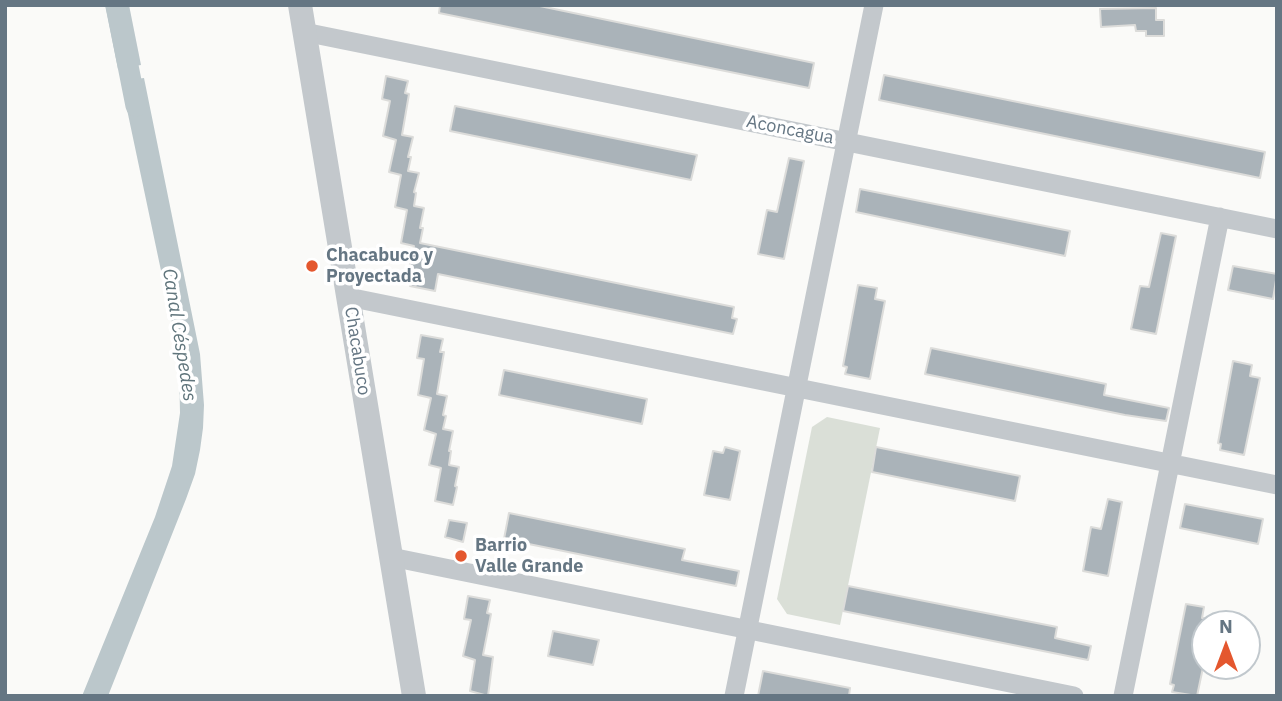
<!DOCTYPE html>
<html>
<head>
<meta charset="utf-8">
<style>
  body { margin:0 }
  #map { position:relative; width:1282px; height:701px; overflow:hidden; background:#fafaf8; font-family:"IBM Plex Sans",sans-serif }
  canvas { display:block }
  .frame { position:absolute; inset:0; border:7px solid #657683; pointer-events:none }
  .north { position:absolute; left:1191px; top:610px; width:70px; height:70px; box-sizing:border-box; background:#fff; border:2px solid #c1c8cd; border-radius:50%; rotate:0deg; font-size:19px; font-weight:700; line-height:28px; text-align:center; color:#657683 }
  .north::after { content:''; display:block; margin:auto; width:24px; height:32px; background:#e4572e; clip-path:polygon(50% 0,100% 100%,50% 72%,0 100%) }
</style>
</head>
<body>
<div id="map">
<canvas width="1282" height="701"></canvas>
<div class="frame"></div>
<div class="north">N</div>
</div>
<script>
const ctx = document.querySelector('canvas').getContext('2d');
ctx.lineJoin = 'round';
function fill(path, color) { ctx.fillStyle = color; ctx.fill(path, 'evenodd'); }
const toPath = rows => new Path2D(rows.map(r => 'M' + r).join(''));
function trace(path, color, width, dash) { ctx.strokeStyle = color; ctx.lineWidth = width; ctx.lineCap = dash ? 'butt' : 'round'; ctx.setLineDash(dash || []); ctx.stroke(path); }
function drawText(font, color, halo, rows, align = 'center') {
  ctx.font = font + ' "IBM Plex Sans",sans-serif'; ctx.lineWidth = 7; ctx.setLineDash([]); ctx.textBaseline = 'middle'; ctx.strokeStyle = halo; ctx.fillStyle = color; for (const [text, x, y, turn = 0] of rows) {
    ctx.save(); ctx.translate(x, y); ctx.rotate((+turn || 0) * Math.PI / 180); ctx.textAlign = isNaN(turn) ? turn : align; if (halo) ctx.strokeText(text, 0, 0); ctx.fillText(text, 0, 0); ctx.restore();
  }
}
fill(toPath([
  [827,417,880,428,840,625,787,614,777,599,812,427]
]), '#dadfd7');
fill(toPath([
  [105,5,129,5,141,65,118,69],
  [144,78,200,354,204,405,203,428,200,450,195,474,186,499,108,696,82,696,155,517,172,466,180,413,179,364,175,337,121,81]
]), '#bbc7cb');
trace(toPath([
  [116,5,136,106]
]), '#bbc7cb', 21);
const building = toPath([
  [440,5,535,5,814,63,809,88,439,13,440,5],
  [1156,8,1156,20,1164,20,1164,36,1146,36,1146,31,1136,31,1135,25,1101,27,1100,9,1156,8],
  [884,75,1265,152,1260,178,879,100,884,75],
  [386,76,408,81,405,93,409,94,402,135,413,137,408,157,411,157,408,171,419,173,414,192,416,193,414,206,424,208,420,228,423,228,420,243,734,307,732,318,737,319,733,334,438,274,435,291,410,286,412,279,407,278,414,246,401,243,407,210,395,207,401,175,389,172,396,140,383,136,390,101,382,99,386,76],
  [455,106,697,155,691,180,450,131,455,106],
  [789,158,804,161,784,259,758,254,767,210,777,212,789,158],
  [860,189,1070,231,1065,256,856,212,860,189],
  [1161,233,1176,236,1156,334,1131,329,1140,286,1149,287,1161,233],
  [1233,266,1277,274,1273,299,1228,290,1233,266],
  [858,285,877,288,875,299,885,301,870,379,845,374,847,367,843,366,858,285],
  [421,335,443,339,440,352,444,352,437,394,447,396,443,415,446,416,443,429,453,431,449,451,451,451,449,465,459,467,455,486,457,487,453,505,435,501,441,468,429,465,436,434,424,430,431,398,418,395,424,359,417,358,421,335],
  [931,348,1106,384,1104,395,1169,408,1166,421,1125,415,925,374,931,348],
  [1233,361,1252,365,1250,376,1260,378,1244,455,1220,450,1221,444,1218,443,1233,361],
  [504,370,647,399,642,424,499,395,504,370],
  [725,447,740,451,730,500,704,495,713,451,723,453,725,447],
  [876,447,1020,476,1015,501,872,472,876,447],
  [1108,499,1122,502,1108,576,1083,571,1091,527,1101,529,1108,499],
  [1185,504,1263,519,1258,544,1180,528,1185,504],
  [509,513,685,549,682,560,739,571,736,586,504,539,509,513],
  [449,520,467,523,463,542,445,537,449,520],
  [848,586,1057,627,1055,638,1091,646,1088,660,843,611,848,586],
  [468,596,490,600,487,613,491,614,483,655,493,657,488,696,470,691,475,660,463,656,471,620,464,619,468,596],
  [1186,604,1204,607,1202,618,1205,618,1205,658,1197,696,1172,692,1174,685,1170,684,1186,604],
  [553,631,599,640,593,665,548,656,553,631],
  [763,671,850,688,849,696,758,696,763,671]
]);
fill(building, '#aab3b9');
trace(building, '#dcdcda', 2);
trace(toPath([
  [304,32,1277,229],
  [348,297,1277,485],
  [391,557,1074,696],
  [734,696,874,5],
  [1123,696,1220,217]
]), '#c3c8cc', 19);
trace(toPath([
  [300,5,414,696]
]), '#c3c8cc', 24);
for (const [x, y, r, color] of [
  [312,266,7,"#e4572e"],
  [461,556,7,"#e4572e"]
]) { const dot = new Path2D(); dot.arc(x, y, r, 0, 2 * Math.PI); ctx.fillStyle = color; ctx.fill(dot); trace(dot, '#fff', 2.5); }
drawText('18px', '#657683', '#fff', [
  ["Aconcagua",790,130,11],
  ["Chacabuco",357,351,81]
]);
drawText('bold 18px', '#657683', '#fff', [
  ["Chacabuco y",326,256],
  ["Proyectada",326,277],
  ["Barrio",475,546],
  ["Valle Grande",475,567]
], 'left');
drawText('italic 19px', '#60757c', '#fff', [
  ["Canal Céspedes",179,335,81]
]);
</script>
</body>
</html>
